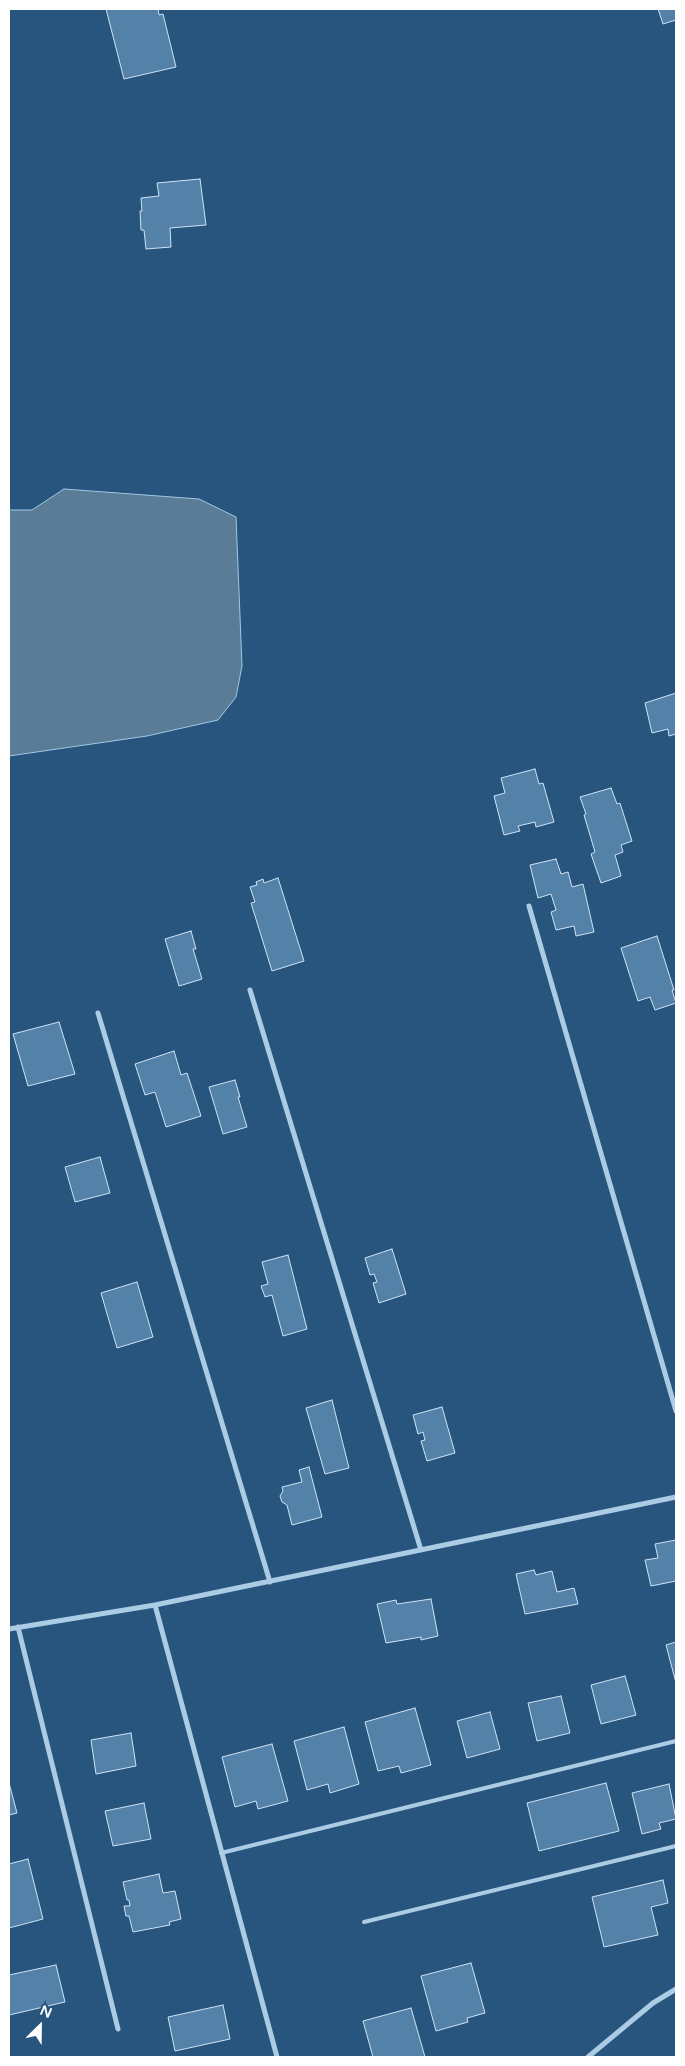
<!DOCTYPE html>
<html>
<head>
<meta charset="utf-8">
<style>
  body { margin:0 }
  #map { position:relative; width:685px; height:2066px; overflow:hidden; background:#27557d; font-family:"Varela Round",sans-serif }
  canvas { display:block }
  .frame { position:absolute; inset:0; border:10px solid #fff; pointer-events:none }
  .north { position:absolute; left:15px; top:2001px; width:50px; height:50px; -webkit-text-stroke:4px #27557d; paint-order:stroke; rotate:23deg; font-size:14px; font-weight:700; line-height:20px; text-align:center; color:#fff }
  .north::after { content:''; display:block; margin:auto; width:18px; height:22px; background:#fff; clip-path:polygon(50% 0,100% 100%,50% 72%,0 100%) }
</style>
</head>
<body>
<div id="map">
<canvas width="685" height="2066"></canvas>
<div class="frame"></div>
<div class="north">N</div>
</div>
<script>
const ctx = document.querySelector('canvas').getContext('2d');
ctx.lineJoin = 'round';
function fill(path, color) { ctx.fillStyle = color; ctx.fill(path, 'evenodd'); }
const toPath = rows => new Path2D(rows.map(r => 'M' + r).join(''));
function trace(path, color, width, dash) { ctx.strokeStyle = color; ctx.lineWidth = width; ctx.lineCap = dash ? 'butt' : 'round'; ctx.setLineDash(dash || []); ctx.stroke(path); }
const water = toPath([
  [64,489,199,499,236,517,242,666,236,697,218,720,147,736,9,756,9,510,32,510,64,489]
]);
fill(water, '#5a7c97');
trace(water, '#a1c8e5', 1);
const building = toPath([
  [106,9,160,9,158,9,159,15,163,14,176,67,124,79,106,9],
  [658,9,676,9,676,20,663,24,658,9],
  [200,179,206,225,170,228,171,247,146,249,144,230,141,230,140,211,142,211,141,198,159,196,157,183,200,179],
  [676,693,676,734,669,736,668,729,652,733,645,703,676,693],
  [535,769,539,784,543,783,554,822,536,827,535,822,518,826,520,831,504,835,494,796,505,793,501,778,535,769],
  [611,788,617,804,620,803,632,841,621,845,623,852,615,855,621,876,601,883,591,854,595,852,584,815,586,814,580,797,611,788],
  [556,859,561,874,568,872,572,887,583,884,594,932,576,936,574,926,556,930,551,912,556,910,551,894,538,898,530,865,556,859],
  [278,878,304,961,272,971,251,903,255,902,250,887,257,885,256,882,263,879,264,883,278,878],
  [191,931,196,949,193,949,202,979,179,986,165,939,191,931],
  [657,936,674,990,672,990,676,1003,655,1010,650,997,638,1001,621,948,657,936],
  [59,1022,75,1074,28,1086,13,1034,59,1022],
  [174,1051,181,1075,187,1073,201,1116,166,1127,155,1092,145,1095,135,1064,174,1051],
  [235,1080,240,1097,238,1097,247,1127,223,1134,209,1087,235,1080],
  [100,1157,110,1193,75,1202,65,1167,100,1157],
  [392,1249,406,1294,379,1303,373,1283,377,1282,374,1274,370,1275,365,1258,392,1249],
  [288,1255,307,1329,283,1336,272,1295,265,1297,261,1286,268,1284,262,1262,288,1255],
  [137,1282,153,1337,117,1348,101,1293,137,1282],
  [332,1400,349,1468,325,1474,306,1408,332,1400],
  [442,1407,455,1453,427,1461,421,1441,425,1440,423,1432,418,1434,413,1415,442,1407],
  [309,1467,322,1517,292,1525,287,1505,282,1502,280,1496,283,1491,282,1487,302,1482,299,1470,309,1467],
  [676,1540,676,1581,651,1586,645,1560,658,1558,655,1544,676,1540],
  [534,1570,536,1575,552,1571,557,1592,574,1588,578,1604,525,1614,516,1574,534,1570],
  [431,1599,438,1636,421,1640,421,1637,386,1643,377,1604,396,1600,397,1604,431,1599],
  [676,1642,676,1683,666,1645,676,1642],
  [625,1676,636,1715,601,1724,591,1685,625,1676],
  [561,1696,570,1733,537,1741,528,1703,561,1696],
  [415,1708,431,1765,401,1773,399,1766,378,1771,365,1722,415,1708],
  [490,1712,500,1749,467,1758,457,1721,490,1712],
  [344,1727,359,1784,330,1793,328,1784,307,1790,294,1741,344,1727],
  [131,1733,136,1766,96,1774,91,1740,131,1733],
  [272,1744,288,1801,258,1809,256,1801,235,1807,222,1757,272,1744],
  [9,1783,17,1813,9,1815,9,1783],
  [606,1783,619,1831,539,1851,527,1803,606,1783],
  [669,1784,676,1819,659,1823,661,1829,642,1834,632,1793,669,1784],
  [144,1803,151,1839,113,1846,105,1811,144,1803],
  [28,1859,43,1919,9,1928,9,1864,28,1859],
  [159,1874,163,1893,175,1891,181,1919,169,1922,170,1925,133,1932,129,1916,126,1916,124,1906,130,1906,129,1900,127,1900,123,1882,159,1874],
  [663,1880,668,1903,651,1907,658,1935,604,1947,592,1897,663,1880],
  [471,1963,485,2013,467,2018,468,2022,436,2031,421,1976,471,1963],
  [56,1965,65,2002,9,2015,9,1975,56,1965],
  [223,2005,230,2039,175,2051,168,2017,223,2005],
  [411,2008,425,2057,373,2057,363,2021,411,2008]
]);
fill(building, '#5381a8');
trace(building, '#cfe4f4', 1);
trace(toPath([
  [221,1853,676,1741],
  [364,1922,676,1846]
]), '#accce5', 4);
trace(toPath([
  [529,906,676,1411],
  [250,990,421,1550],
  [98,1013,270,1582],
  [155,1605,277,2057],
  [18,1627,118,2029],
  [9,1629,155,1605,676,1497],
  [588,2057,653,2003,676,1989]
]), '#accce5', 5);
</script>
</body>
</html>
